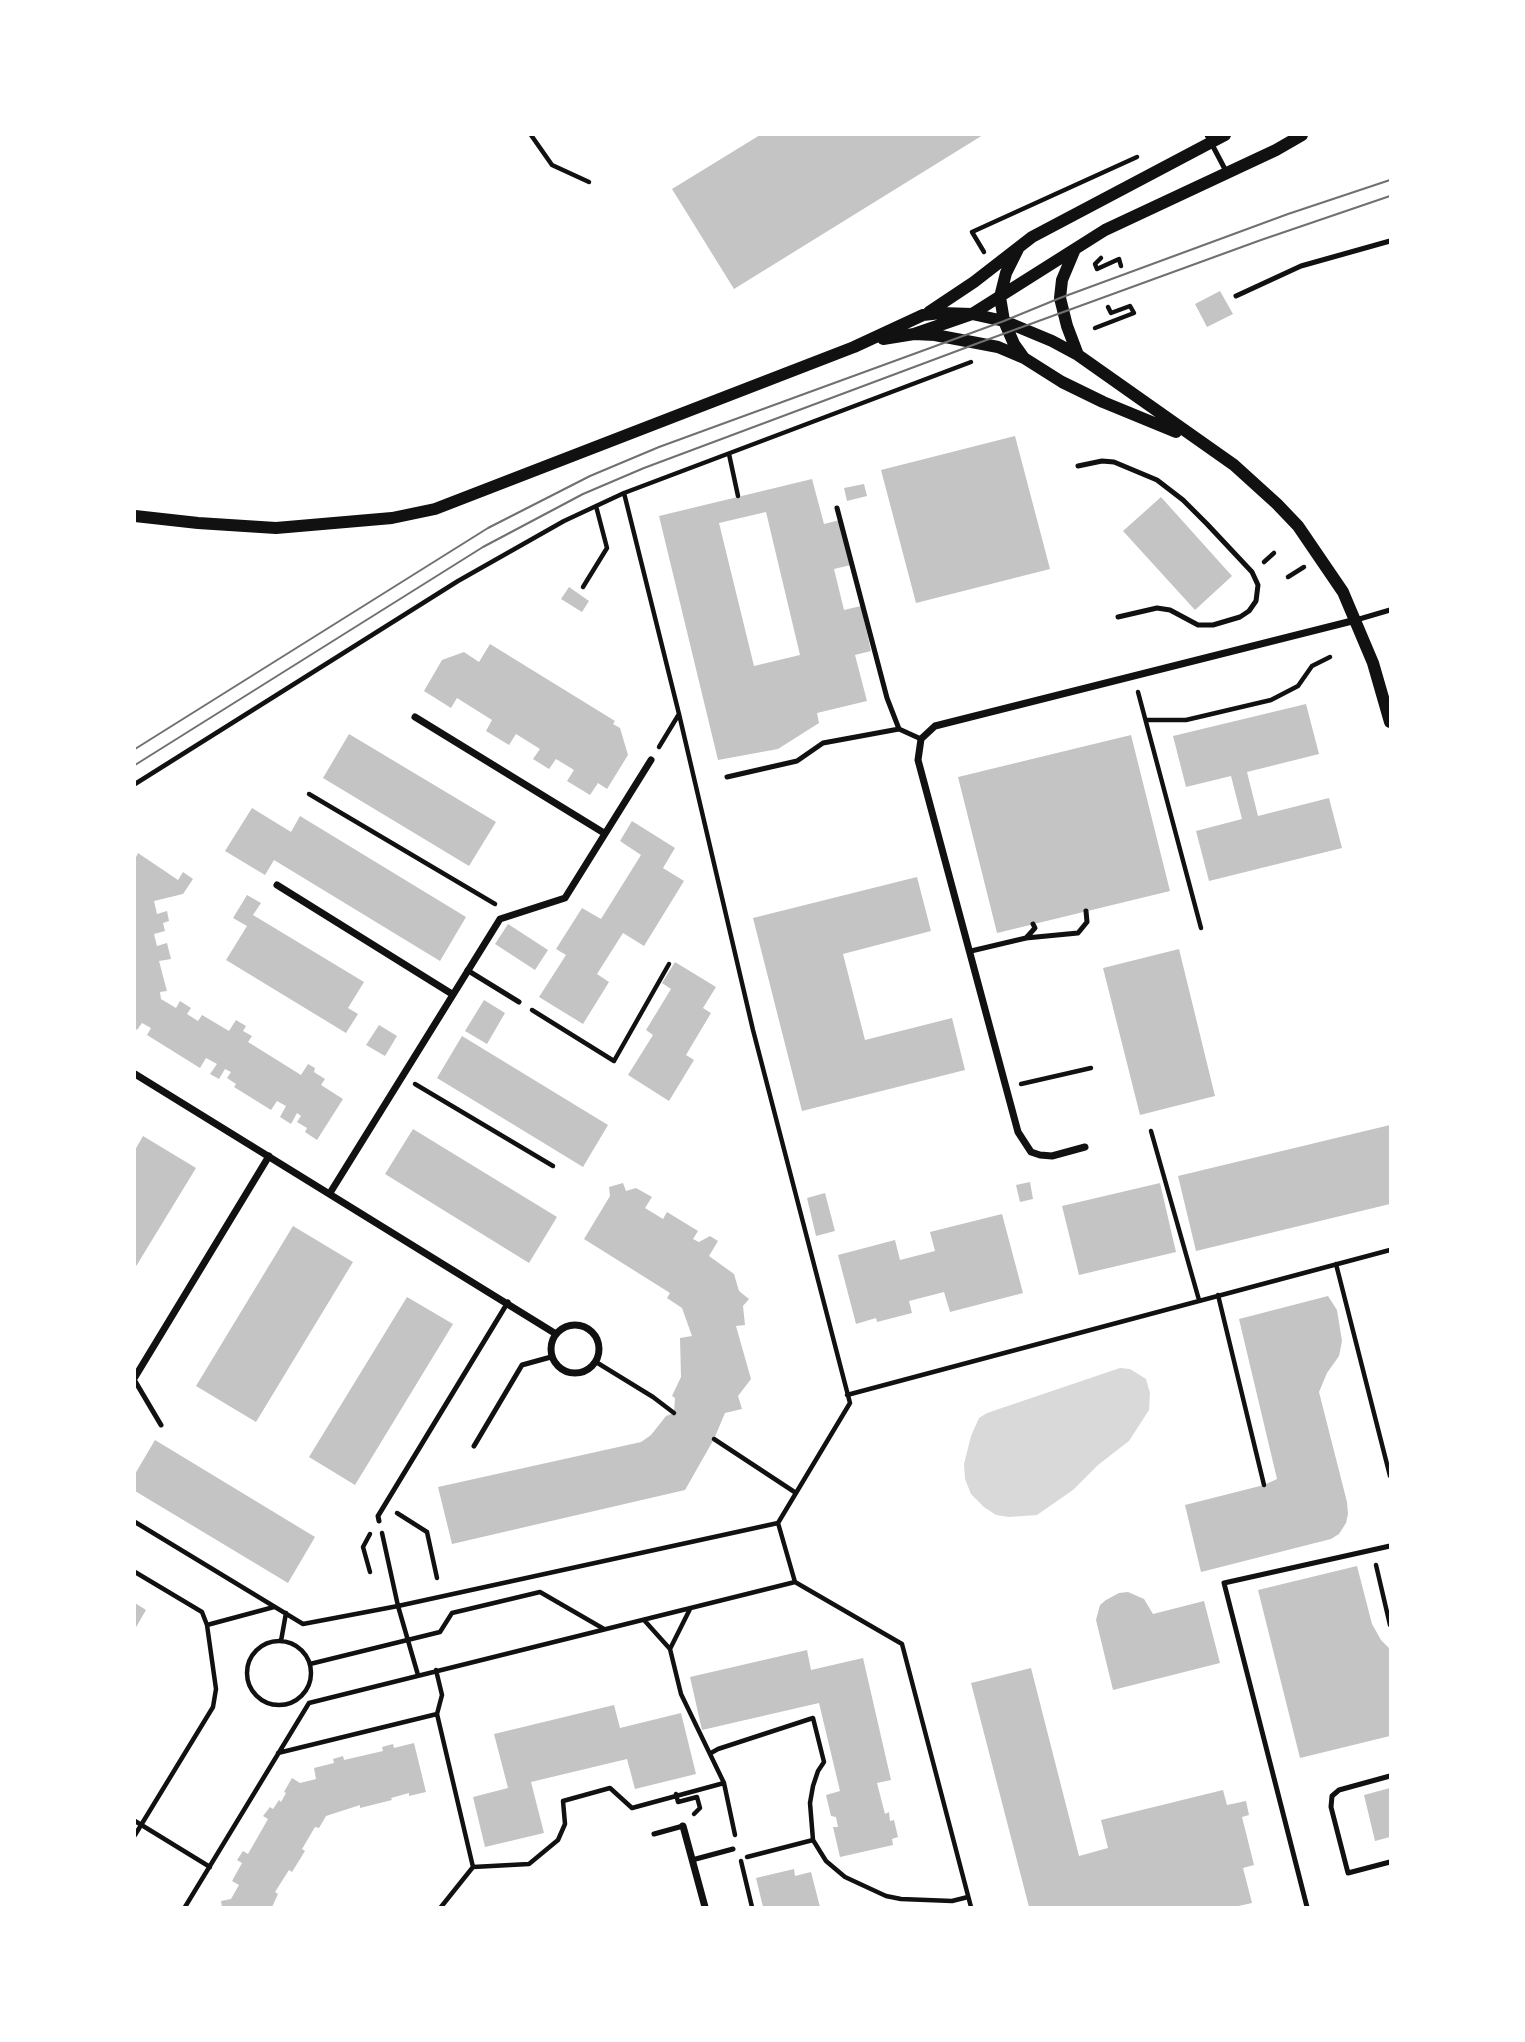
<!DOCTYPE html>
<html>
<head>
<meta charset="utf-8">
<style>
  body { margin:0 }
  #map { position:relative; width:1525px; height:2042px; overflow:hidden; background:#fff; font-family:Inter,sans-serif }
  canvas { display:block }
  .frame { position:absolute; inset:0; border:136px solid #fff; pointer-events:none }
</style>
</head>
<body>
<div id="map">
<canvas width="1525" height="2042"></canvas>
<div class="frame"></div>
</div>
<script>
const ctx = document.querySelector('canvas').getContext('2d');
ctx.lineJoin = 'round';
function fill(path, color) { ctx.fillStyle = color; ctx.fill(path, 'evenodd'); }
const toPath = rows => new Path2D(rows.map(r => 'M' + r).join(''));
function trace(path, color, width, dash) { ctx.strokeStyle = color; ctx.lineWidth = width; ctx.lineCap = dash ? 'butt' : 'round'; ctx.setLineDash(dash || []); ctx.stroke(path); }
fill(toPath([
  [1120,1368,1130,1369,1146,1379,1150,1393,1149,1410,1129,1441,1098,1465,1073,1490,1037,1515,1009,1517,996,1515,984,1507,971,1494,965,1479,964,1464,971,1436,979,1418,987,1413]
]), '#d9d9d9');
fill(toPath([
  [760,135,983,135,734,289,672,189],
  [1220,291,1233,314,1207,327,1195,304],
  [1015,436,1050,569,916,603,881,470],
  [812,479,824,524,840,520,851,565,834,569,844,610,861,606,871,651,855,655,867,701,817,713,819,723,778,749,718,760,659,516],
  [766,512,800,655,754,666,719,523],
  [864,484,867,496,847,501,844,488],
  [1161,497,1232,576,1195,610,1123,531],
  [569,587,589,601,582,612,561,599],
  [490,644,615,721,613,724,620,728,628,755,607,789,598,783,590,795,567,781,574,770,556,759,549,769,533,759,540,749,516,734,509,745,486,731,492,720,457,698,451,708,424,691,442,660,464,652,479,662],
  [1306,704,1319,754,1247,772,1258,816,1329,798,1342,848,1209,881,1196,831,1242,819,1231,776,1186,787,1173,736],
  [349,734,496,822,469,866,323,778],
  [1131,735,1170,891,997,933,958,777],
  [252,808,291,832,300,816,466,917,440,961,274,860,265,875,225,851],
  [632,821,675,848,663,868,684,881,644,946,623,933,597,974,609,982,583,1024,539,997,566,955,556,949,582,908,601,919,641,855,620,841],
  [138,853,178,880,183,872,193,879,183,894,154,901,157,914,167,911,169,921,163,923,165,931,154,934,157,946,167,943,171,959,159,961,167,991,160,992,161,999,176,1008,180,1001,191,1008,187,1014,198,1021,202,1015,229,1031,236,1020,246,1026,243,1031,252,1036,248,1042,301,1075,308,1064,315,1068,314,1072,325,1079,321,1085,343,1099,317,1140,305,1132,307,1128,297,1122,301,1116,297,1113,291,1124,280,1117,286,1106,277,1101,271,1110,234,1087,236,1084,227,1078,231,1072,225,1069,219,1079,210,1074,217,1064,206,1058,200,1068,147,1035,151,1028,142,1023,137,1030,135,1028,135,859],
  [917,877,931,931,843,954,865,1040,952,1018,965,1070,802,1111,753,918],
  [247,895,261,903,253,915,364,982,348,1008,358,1014,346,1033,226,960,247,926,233,918],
  [508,924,548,950,535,970,495,944],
  [1179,949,1215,1096,1140,1115,1103,968],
  [675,962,716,987,703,1008,711,1013,686,1055,694,1060,669,1101,628,1075,653,1035,646,1030,671,989,662,983],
  [484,1000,505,1013,487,1044,465,1031],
  [379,1025,397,1036,385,1056,366,1045],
  [462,1036,608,1125,583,1167,437,1078],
  [1390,1125,1390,1204,1196,1251,1178,1176],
  [413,1129,557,1217,529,1263,385,1174],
  [143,1136,196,1168,135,1268,135,1150],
  [1030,1182,1033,1199,1020,1202,1016,1185],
  [623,1183,626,1191,636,1188,652,1197,645,1208,663,1219,667,1212,698,1231,693,1239,699,1242,710,1236,718,1241,709,1256,734,1274,739,1291,749,1299,743,1306,745,1325,736,1326,751,1379,738,1396,742,1409,725,1413,714,1439,685,1490,452,1544,438,1487,641,1442,651,1435,666,1416,674,1413,675,1398,672,1396,681,1377,680,1338,692,1336,682,1308,667,1298,670,1293,584,1239,610,1196,609,1187],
  [1160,1183,1176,1252,1079,1275,1062,1206],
  [825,1193,835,1231,816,1236,807,1198],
  [1002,1214,1023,1293,950,1312,944,1292,909,1301,912,1313,877,1322,876,1318,856,1324,838,1255,895,1240,900,1260,935,1251,930,1232],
  [293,1226,353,1262,256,1422,196,1386],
  [1328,1296,1337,1310,1342,1341,1339,1356,1327,1373,1319,1392,1347,1502,1348,1514,1346,1523,1339,1534,1331,1539,1201,1572,1185,1505,1264,1485,1277,1479,1239,1319],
  [407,1297,453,1324,355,1485,309,1457],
  [155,1440,315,1537,288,1583,135,1491,135,1474],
  [1357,1566,1372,1624,1381,1640,1390,1649,1390,1736,1300,1758,1258,1590],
  [1128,1592,1144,1599,1153,1614,1204,1601,1220,1663,1113,1690,1096,1620,1100,1605,1106,1600,1119,1593],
  [135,1603,146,1610,135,1629],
  [807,1650,811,1670,863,1658,891,1780,877,1783,885,1814,889,1812,890,1821,894,1820,898,1837,892,1839,893,1845,840,1857,833,1827,838,1827,836,1817,831,1816,826,1795,840,1791,819,1703,702,1730,690,1677],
  [1031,1668,1079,1856,1108,1848,1101,1820,1223,1790,1227,1805,1246,1801,1249,1815,1242,1817,1254,1865,1243,1868,1252,1903,1234,1907,1029,1907,971,1683],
  [614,1705,620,1728,681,1713,696,1774,635,1789,627,1759,531,1782,544,1833,485,1847,473,1797,508,1788,494,1734],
  [414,1743,426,1792,409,1796,409,1793,391,1798,392,1800,360,1808,360,1805,326,1816,319,1828,315,1827,302,1849,305,1851,292,1872,289,1870,275,1892,278,1894,272,1907,222,1907,221,1901,231,1899,239,1885,232,1881,242,1863,237,1860,243,1851,248,1854,268,1819,263,1816,270,1807,273,1809,279,1800,281,1802,286,1793,284,1792,292,1778,300,1783,316,1779,314,1768,334,1763,333,1759,343,1756,344,1760,383,1751,382,1747,393,1744,394,1748],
  [1390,1788,1390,1837,1375,1841,1364,1795],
  [794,1869,795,1876,811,1872,820,1907,763,1907,756,1878]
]), '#c4c4c4');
trace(toPath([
  [531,135,552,165,589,182],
  [984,252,972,232,1137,157],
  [1097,269,1095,264,1101,258],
  [1097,269,1119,259,1121,266],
  [1095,328,1134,313,1130,306,1111,313,1108,307],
  [729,454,738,496],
  [624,493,679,714,753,1030,850,1403,778,1523,795,1582,902,1644,971,1907],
  [1264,562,1274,553],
  [1288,577,1304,567],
  [583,587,607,548,596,506],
  [1138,692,1201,928],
  [1146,720,1186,720,1271,700,1298,686,1312,666,1330,657],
  [659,747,679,714],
  [135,784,458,581,564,521,624,493,971,362],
  [309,794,495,904],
  [532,1010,614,1061,669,964],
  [415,1084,553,1166],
  [1021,1084,1091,1068],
  [1151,1131,1199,1300],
  [1336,1264,1390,1476],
  [1218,1295,1264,1485],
  [596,1362,653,1397,674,1413],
  [847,1395,1390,1250],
  [714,1439,796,1493],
  [397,1513,427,1532,437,1578],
  [135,1522,303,1624,398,1606,778,1523],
  [382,1533,398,1606,418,1675],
  [370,1534,363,1547,370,1572],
  [1376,1565,1390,1625],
  [135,1572,202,1612,207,1625,216,1689,213,1707,135,1835],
  [644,1620,670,1649,690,1609],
  [207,1625,274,1607],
  '247 1673a32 32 0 1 1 64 0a32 32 0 1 1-64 0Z',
  [281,1641,286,1613],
  [670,1649,681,1694,724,1783,735,1835],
  [310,1664,440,1632,452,1613,540,1592,604,1629],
  [436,1670,442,1695,437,1714,473,1867,441,1907],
  [278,1753,437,1714],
  [711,1753,718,1749,813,1718,824,1762,818,1771,813,1786,810,1803,813,1840,826,1861,845,1877,886,1896,901,1899,952,1901,968,1897],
  [676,1794,678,1802,697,1797,700,1808,694,1814],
  [135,1821,210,1867],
  [747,1857,813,1840],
  [741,1861,752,1907],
  [473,1867,529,1864,558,1840,565,1824,563,1801,610,1788,632,1808,724,1783],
  [185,1907,309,1703,795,1582]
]), '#111', 4.5);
trace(toPath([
  [1207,135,1227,173],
  [1236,296,1301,266,1390,241],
  [1078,466,1102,461,1114,462,1157,480,1183,500,1207,524,1252,572,1258,585,1256,601,1249,611,1240,617,1213,625,1198,625,1170,610,1157,608,1118,617],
  [837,508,887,698,899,729,921,739],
  [1356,620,1390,610],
  [727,777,797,761,823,743,899,729],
  [1026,938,1035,928,1033,924],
  [971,951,1026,938,1078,933,1087,922,1086,911],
  [467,970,519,1002],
  [135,1381,161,1425],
  [474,1446,522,1365,551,1357],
  [379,1521,378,1516,508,1302],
  [1390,1776,1339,1790,1332,1796,1331,1807,1348,1873,1390,1862],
  [654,1834,683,1826],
  [692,1860,733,1849],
  [1307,1907,1224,1583,1390,1546]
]), '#111', 5);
trace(toPath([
  [415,717,604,833],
  [277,885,452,994],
  [135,1074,556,1334],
  [1085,1147,1052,1156,1040,1155,1031,1152,1018,1132,918,760,921,739,935,726,1356,620],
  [330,1193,500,919,565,898,651,760],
  '551 1349a24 24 0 1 1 48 0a24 24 0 1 1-48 0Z',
  [135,1377,269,1156],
  [683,1826,705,1907]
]), '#111', 7);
trace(toPath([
  [1018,249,1006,273,1000,297,1004,321,1014,344,1024,358],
  [1075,249,1062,280,1060,298,1067,326,1078,355],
  [929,312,974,282,1032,237,1225,135],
  [914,334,972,314,1105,230,1276,150,1302,135],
  [883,339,914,334,935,335,998,347,1024,358,1062,382,1103,402,1176,432],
  [135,516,198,523,276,528,392,518,435,509,854,347,923,315,941,313,972,314,1004,321,1052,341,1078,355,1234,465,1277,504,1298,526,1343,592,1373,663,1390,722]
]), '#111', 12);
trace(toPath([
  [135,749,488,528,590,476,659,447,1004,321,1060,298,1288,214,1390,180],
  [135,765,483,547,583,494,644,468,981,342,1261,240,1390,196]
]), '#707070', 2);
</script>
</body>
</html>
